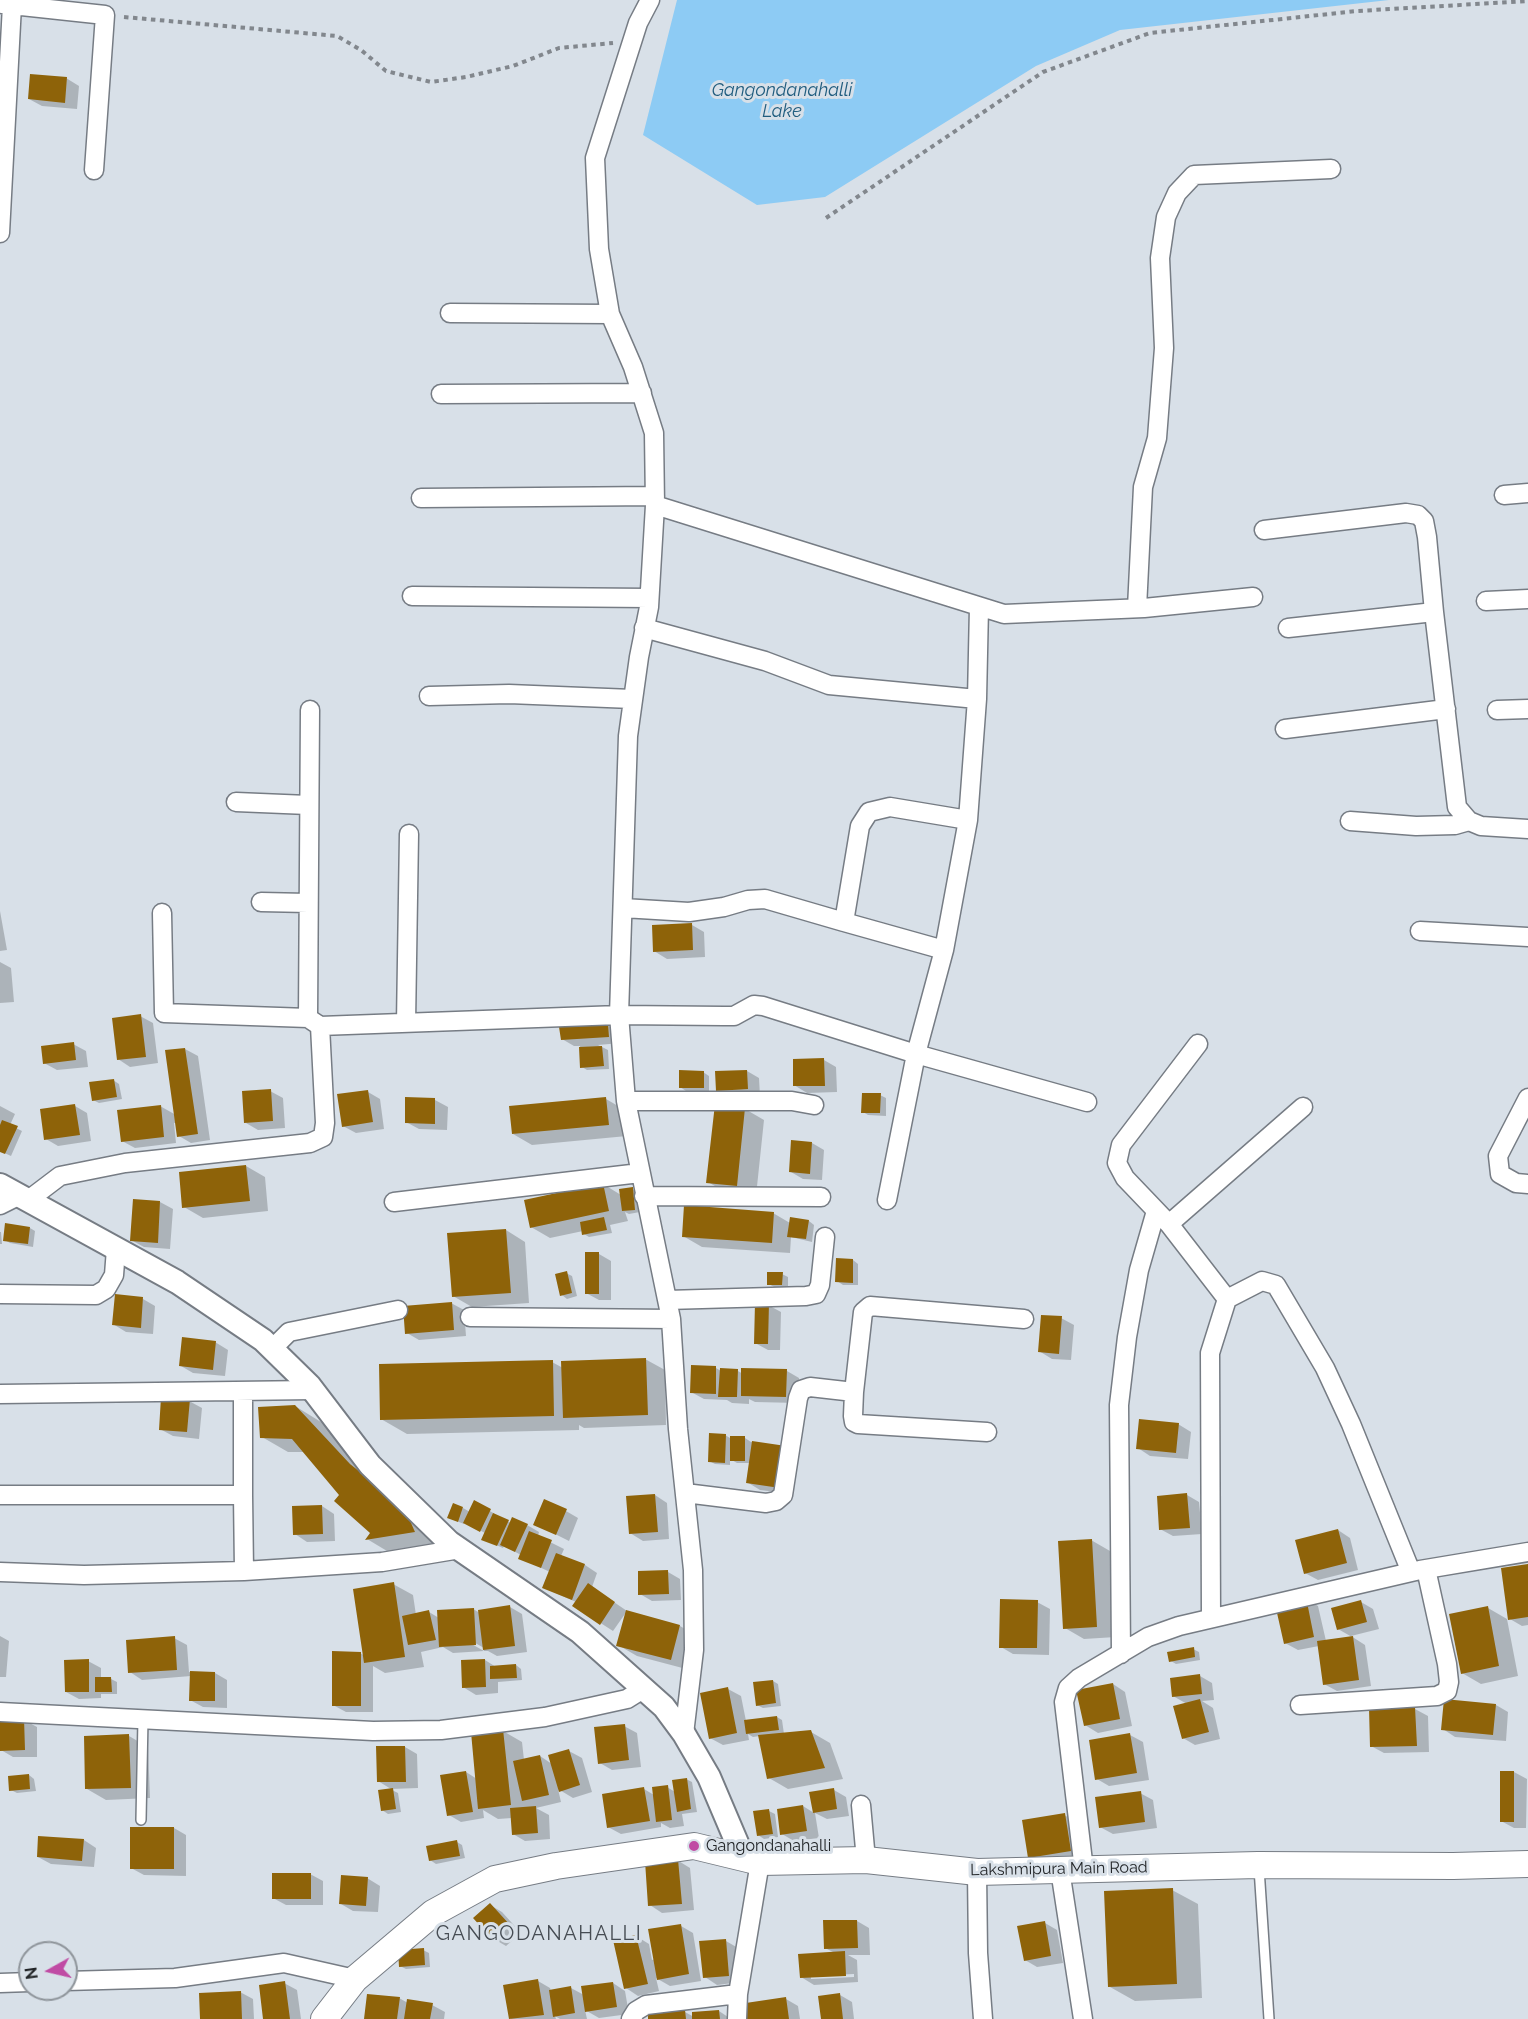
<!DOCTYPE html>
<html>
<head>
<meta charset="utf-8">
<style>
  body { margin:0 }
  #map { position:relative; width:1528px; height:2019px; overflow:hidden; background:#d8e0e8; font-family:Raleway,sans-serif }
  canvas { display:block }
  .north { position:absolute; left:18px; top:1941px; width:60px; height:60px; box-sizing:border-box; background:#d8e0e8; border:2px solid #8f959b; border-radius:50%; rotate:262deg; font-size:16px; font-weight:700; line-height:24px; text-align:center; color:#222528 }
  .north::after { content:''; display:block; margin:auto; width:21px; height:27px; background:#c04ba4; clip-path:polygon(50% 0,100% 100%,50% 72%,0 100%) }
</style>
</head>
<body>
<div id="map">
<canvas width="1528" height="2019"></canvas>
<div class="north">N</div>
</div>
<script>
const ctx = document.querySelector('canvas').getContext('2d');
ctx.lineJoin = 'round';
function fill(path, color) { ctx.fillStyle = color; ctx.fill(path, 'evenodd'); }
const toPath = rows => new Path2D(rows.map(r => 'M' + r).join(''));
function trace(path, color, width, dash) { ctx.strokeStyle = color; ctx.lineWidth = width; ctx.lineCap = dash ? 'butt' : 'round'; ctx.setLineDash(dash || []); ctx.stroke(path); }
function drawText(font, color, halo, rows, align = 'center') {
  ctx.font = font + ' Raleway,sans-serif'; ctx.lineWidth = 6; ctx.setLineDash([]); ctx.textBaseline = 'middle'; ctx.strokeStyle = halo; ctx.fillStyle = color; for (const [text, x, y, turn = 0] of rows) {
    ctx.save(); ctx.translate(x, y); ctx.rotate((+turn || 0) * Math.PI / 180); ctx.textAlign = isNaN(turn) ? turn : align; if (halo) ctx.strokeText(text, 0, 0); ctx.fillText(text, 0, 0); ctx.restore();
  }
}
fill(toPath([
  [677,0,1389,0,1120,30,1036,66,825,197,757,205,643,135]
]), '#8dcbf4');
fill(toPath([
  [66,78,79,86,77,109,42,106,29,99],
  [0,911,7,950,0,951],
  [692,925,704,932,705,957,667,959,654,951],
  [0,962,11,968,14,1002,0,1003],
  [140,1016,153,1023,158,1063,130,1067,118,1059],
  [607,1025,620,1032,621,1043,598,1045,608,1050,609,1069,587,1070,582,1067,580,1046,574,1046,562,1039],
  [73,1044,86,1051,88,1067,57,1070,44,1063],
  [185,1049,198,1056,210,1140,191,1143,179,1136,177,1123,174,1123,176,1143,135,1148,122,1141,160,1106,176,1115],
  [824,1060,836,1067,837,1092,807,1093,794,1085],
  [747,1071,759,1078,760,1096,730,1097,717,1090],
  [703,1072,709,1076,709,1091,686,1091,680,1087],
  [113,1080,119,1084,122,1099,99,1103,93,1100],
  [270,1091,283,1098,285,1128,258,1130,246,1123],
  [368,1092,380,1099,384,1129,356,1133,343,1126],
  [880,1095,886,1098,886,1116,868,1115,863,1112],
  [407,1099,435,1100,448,1107,447,1130,419,1129,406,1122],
  [606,1099,625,1110,627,1136,532,1145,513,1134],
  [0,1106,15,1114,10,1125,22,1131,11,1156,0,1151],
  [75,1106,87,1113,91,1141,58,1146,46,1139],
  [745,1109,764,1120,756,1196,727,1193,708,1182],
  [812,1143,824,1150,822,1180,803,1179,791,1172],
  [246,1166,265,1177,268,1211,203,1218,184,1207],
  [603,1184,621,1195,632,1189,638,1192,640,1212,629,1214,625,1212,628,1221,610,1225,612,1233,589,1237,584,1234,583,1231,550,1238,531,1227],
  [134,1200,160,1202,173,1209,170,1249,144,1247,131,1240],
  [773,1213,790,1223,809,1221,814,1225,812,1242,791,1237,790,1253,702,1247,683,1236],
  [30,1228,35,1231,33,1247,10,1243,5,1240],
  [506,1230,525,1242,529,1303,472,1307,453,1296],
  [0,1232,1,1232,2,1244,0,1244],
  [599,1254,611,1261,611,1300,599,1300,586,1293],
  [853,1260,858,1264,858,1285,843,1285,837,1281],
  [566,1273,572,1276,577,1296,567,1299,562,1295],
  [782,1274,788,1277,788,1288,774,1287,769,1284],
  [116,1296,143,1299,155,1306,153,1334,126,1332,113,1324],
  [451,1303,464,1310,466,1336,419,1340,407,1333],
  [768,1305,781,1312,780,1350,768,1350,755,1343],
  [1061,1318,1074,1325,1071,1360,1052,1359,1039,1351],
  [215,1342,228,1350,225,1376,193,1373,181,1366],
  [645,1359,665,1370,666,1425,584,1428,579,1425,579,1430,407,1434,381,1419,552,1362,563,1368],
  [692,1367,716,1368,721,1371,738,1371,743,1374,787,1371,799,1378,798,1403,755,1402,749,1399,749,1404,732,1403,727,1400,704,1399,691,1392],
  [189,1401,202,1408,199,1439,173,1436,160,1429],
  [295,1406,321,1422,440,1546,392,1554,367,1539,372,1533,305,1452,288,1452,262,1437],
  [1178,1424,1191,1432,1188,1459,1150,1456,1138,1448],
  [725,1435,730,1438,745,1438,751,1442,786,1447,792,1494,760,1490,747,1482,750,1463,737,1463,730,1459,730,1465,715,1464,709,1461],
  [655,1495,667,1503,669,1539,643,1541,630,1533],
  [1187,1495,1199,1502,1202,1534,1173,1536,1160,1529],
  [474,1502,511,1523,527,1525,539,1532,538,1536,564,1549,561,1556,585,1565,597,1573,592,1587,627,1611,613,1631,574,1606,576,1602,544,1588,550,1572,520,1558,521,1555,504,1546,503,1548,489,1542,485,1533,464,1522,464,1524,449,1518,463,1508,470,1512],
  [322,1506,334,1514,335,1541,307,1542,295,1534],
  [566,1511,578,1518,569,1541,535,1524],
  [1338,1530,1350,1538,1358,1570,1318,1580,1305,1573],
  [1091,1540,1110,1551,1116,1637,1084,1639,1065,1628],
  [1528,1566,1528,1625,1522,1626,1510,1619],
  [668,1572,680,1579,681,1600,652,1601,640,1594],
  [393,1584,413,1595,416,1615,429,1612,439,1618,473,1609,480,1613,510,1607,522,1614,527,1652,497,1656,488,1651,484,1651,484,1648,470,1640,468,1642,484,1651,453,1653,443,1647,421,1652,424,1667,385,1673,373,1666,373,1712,346,1712,333,1705,360,1653,365,1656],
  [1306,1599,1318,1606,1326,1641,1352,1637,1338,1629,1361,1602,1373,1609,1379,1629,1351,1636,1365,1645,1371,1686,1337,1691,1324,1684,1319,1646,1298,1650,1285,1643],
  [1037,1602,1050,1609,1049,1655,1013,1654,1001,1647],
  [1488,1608,1507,1619,1518,1676,1481,1684,1462,1673],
  [680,1626,699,1637,690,1670,637,1656,618,1645],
  [0,1636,9,1641,6,1677,0,1677],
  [174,1638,187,1645,189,1672,215,1673,227,1680,227,1708,203,1707,190,1700,191,1676,142,1680,130,1672],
  [1193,1649,1199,1652,1200,1660,1176,1664,1171,1661],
  [485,1660,496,1667,516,1665,521,1669,522,1680,498,1682,498,1693,476,1695,463,1687],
  [88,1661,101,1668,101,1679,111,1679,117,1682,117,1694,101,1694,101,1698,79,1699,66,1692],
  [1200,1676,1212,1683,1214,1700,1202,1701,1213,1708,1220,1739,1195,1745,1183,1738,1187,1704,1173,1696],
  [773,1681,778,1684,781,1706,763,1708,757,1705],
  [1113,1684,1125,1692,1132,1726,1098,1733,1085,1725],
  [728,1689,741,1696,746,1721,777,1717,782,1720,784,1734,811,1732,830,1743,843,1779,788,1789,769,1778,760,1736,753,1737,748,1734,749,1740,723,1745,710,1738],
  [1496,1705,1508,1712,1506,1741,1455,1737,1443,1729],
  [1415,1709,1428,1716,1429,1752,1384,1753,1371,1746],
  [24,1720,37,1727,37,1757,13,1757,1,1750],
  [624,1726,637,1733,641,1767,612,1770,600,1763],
  [503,1731,522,1742,524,1760,540,1756,552,1764,569,1751,582,1758,592,1792,573,1798,558,1789,561,1802,536,1808,549,1815,550,1839,525,1841,513,1834,512,1818,498,1819,483,1810,484,1818,461,1822,449,1815,466,1772,477,1779],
  [1130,1735,1143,1742,1149,1780,1109,1786,1097,1779],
  [129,1736,148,1747,150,1798,106,1800,87,1789],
  [405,1747,417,1754,418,1788,391,1789,378,1781],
  [1501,1772,1514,1772,1527,1779,1526,1828,1514,1828,1501,1821],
  [29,1775,34,1779,36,1791,17,1793,11,1790],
  [686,1779,692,1782,697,1812,682,1814,684,1826,670,1828,661,1823,661,1827,621,1834,608,1827,644,1789,654,1795,667,1787,675,1792],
  [392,1790,398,1793,401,1812,388,1814,382,1810],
  [834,1790,846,1797,849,1816,827,1819,815,1813,819,1838,794,1841,782,1834,803,1806,814,1813,811,1793],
  [1140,1793,1153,1800,1157,1828,1113,1834,1100,1827],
  [769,1811,775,1814,778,1837,764,1839,758,1835],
  [1064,1815,1077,1822,1083,1857,1042,1864,1029,1857],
  [174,1828,186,1835,186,1876,144,1875,131,1868],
  [84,1840,96,1848,94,1867,51,1864,38,1857],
  [457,1842,462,1845,465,1858,436,1864,430,1860],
  [677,1860,690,1868,694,1910,662,1913,650,1905],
  [310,1874,323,1881,323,1905,286,1905,273,1898],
  [367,1878,380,1886,378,1912,353,1911,341,1904],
  [1172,1890,1198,1904,1202,1998,1135,2001,1110,1987],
  [490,1905,502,1912,521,1933,506,1946,494,1939],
  [857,1921,869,1928,870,1955,848,1955,857,1960,858,1982,814,1985,801,1977,835,1953,825,1948],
  [854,1974,854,1977,811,1979,811,1976],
  [1045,1923,1057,1930,1063,1963,1037,1967,1025,1960],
  [681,1926,693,1933,701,1981,670,1986,656,1978,659,1991,638,1996,626,1988,636,1936,649,1944,652,1960,655,1959],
  [726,1941,738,1948,741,1982,717,1985,705,1977],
  [423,1950,429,1953,430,1967,406,1969,400,1966],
  [538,1981,550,1988,551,1991,571,1988,584,1995,613,1983,625,1991,629,2014,599,2018,585,2010,587,2019,560,2019,555,2016,556,2019,511,2019,505,1987],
  [284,1983,297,1990,301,2019,265,2019],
  [240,1992,253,1999,254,2019,202,2019],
  [840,1995,852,2002,854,2019,823,2019],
  [399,1998,408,2003,432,2005,445,2012,444,2019,365,2019],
  [786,1999,798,2006,800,2019,743,2019],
  [719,2011,731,2019,649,2019,685,2012,694,2017]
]), '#0003');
fill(toPath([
  [30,74,67,77,65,103,28,99],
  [692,923,693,950,653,952,652,925],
  [141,1014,146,1057,117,1060,112,1018],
  [608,1024,609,1037,561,1040,559,1027],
  [74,1042,76,1060,43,1064,41,1046],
  [602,1046,604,1066,580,1068,579,1047],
  [185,1048,198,1134,177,1137,165,1050],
  [824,1058,825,1086,793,1086,793,1059],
  [679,1070,704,1071,704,1088,679,1088],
  [747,1070,748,1089,716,1091,715,1071],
  [114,1079,117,1097,92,1101,89,1082],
  [271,1089,273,1121,244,1123,242,1091],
  [368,1090,373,1122,342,1127,337,1094],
  [862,1093,881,1093,880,1113,861,1113],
  [405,1097,435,1098,435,1124,405,1123],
  [606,1097,609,1125,512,1134,509,1106],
  [75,1104,80,1135,44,1140,40,1109],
  [715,1104,745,1108,737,1186,706,1183],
  [161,1105,164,1137,121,1142,117,1110],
  [2,1120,18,1126,5,1154,0,1152,0,1125],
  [791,1140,812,1142,810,1174,789,1172],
  [246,1165,250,1201,182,1208,179,1172],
  [603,1183,609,1211,530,1228,524,1200],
  [633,1187,635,1210,622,1211,619,1189],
  [133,1199,160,1201,158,1243,130,1241],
  [684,1205,774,1212,772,1243,682,1237],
  [604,1217,607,1230,582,1235,580,1222],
  [790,1217,809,1220,806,1239,787,1237],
  [5,1223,30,1227,28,1244,3,1241],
  [506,1229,511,1293,452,1297,447,1233],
  [585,1252,599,1252,599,1294,585,1294],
  [836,1258,853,1259,853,1283,835,1282],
  [567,1271,572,1293,560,1296,555,1274],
  [767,1272,783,1272,782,1285,767,1285],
  [115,1294,143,1297,141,1328,112,1325],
  [452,1302,454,1330,405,1334,403,1306],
  [755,1303,769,1303,768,1344,754,1344],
  [1041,1315,1062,1316,1059,1354,1038,1352],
  [182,1337,216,1341,213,1370,179,1366],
  [646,1358,648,1415,563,1418,561,1361],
  [553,1360,554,1416,380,1420,379,1364],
  [691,1365,716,1366,716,1394,690,1393],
  [720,1368,738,1369,737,1397,718,1397],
  [741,1368,787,1369,786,1397,741,1396],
  [161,1397,190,1399,187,1432,159,1430],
  [295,1405,350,1464,404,1507,415,1532,365,1540,370,1533,334,1501,339,1495,292,1439,260,1438,258,1407],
  [1139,1419,1179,1423,1176,1453,1136,1449],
  [709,1433,726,1434,725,1463,708,1462],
  [730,1436,745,1436,745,1461,730,1461],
  [752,1441,786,1446,780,1488,746,1483],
  [1187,1493,1190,1528,1159,1530,1157,1496],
  [655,1494,658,1532,629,1534,626,1496],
  [544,1499,567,1509,556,1535,533,1525],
  [474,1500,491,1509,480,1532,463,1523],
  [453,1503,463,1507,458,1522,447,1518],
  [322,1505,323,1534,293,1535,292,1506],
  [493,1513,509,1520,497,1546,481,1540],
  [512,1517,528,1524,515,1552,500,1545],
  [1338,1529,1347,1563,1304,1574,1295,1540],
  [529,1531,552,1540,541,1568,518,1559],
  [1092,1539,1097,1627,1063,1629,1058,1541],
  [556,1553,585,1564,572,1600,542,1588],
  [1528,1564,1528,1617,1508,1620,1501,1568],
  [668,1570,669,1594,638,1595,638,1571],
  [394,1582,405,1657,364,1663,353,1589],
  [588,1583,615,1602,600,1625,572,1606],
  [1306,1597,1314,1637,1284,1644,1275,1604],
  [1000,1599,1038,1600,1037,1648,999,1648],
  [1361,1600,1367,1622,1337,1630,1331,1608],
  [510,1605,515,1646,483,1650,478,1610],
  [1488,1606,1499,1666,1461,1674,1449,1614],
  [474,1608,476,1645,439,1647,437,1610],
  [429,1610,436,1640,408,1645,402,1616],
  [626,1610,680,1625,671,1660,616,1646],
  [175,1636,177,1670,128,1673,126,1640],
  [1353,1636,1359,1680,1323,1685,1317,1641],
  [1194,1647,1195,1657,1169,1662,1167,1652],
  [332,1651,361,1652,361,1706,332,1706],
  [89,1659,89,1692,65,1692,64,1660],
  [485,1659,486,1687,462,1688,461,1660],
  [516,1664,517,1678,490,1679,490,1666],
  [190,1671,215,1672,215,1701,189,1701],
  [1200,1674,1202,1694,1172,1697,1170,1678],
  [95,1677,111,1677,112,1692,95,1692],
  [773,1680,776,1703,756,1706,753,1682],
  [1113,1683,1120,1719,1084,1726,1076,1690],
  [728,1687,737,1733,709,1739,700,1693],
  [1200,1699,1209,1732,1182,1739,1173,1706],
  [1444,1699,1496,1704,1493,1735,1441,1730],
  [1415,1707,1417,1746,1370,1747,1369,1708],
  [777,1716,779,1730,746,1734,744,1720],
  [24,1718,25,1750,0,1751,0,1719],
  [625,1724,629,1760,598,1764,594,1727],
  [503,1729,511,1805,478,1809,471,1732],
  [811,1730,825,1768,767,1779,758,1735],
  [1130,1733,1137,1773,1095,1780,1089,1740],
  [129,1734,131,1788,85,1789,84,1736],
  [376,1746,405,1746,406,1782,377,1782],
  [569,1749,580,1785,559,1792,548,1755],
  [540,1755,549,1795,522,1801,513,1761],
  [466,1771,473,1812,447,1816,440,1775],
  [1500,1771,1514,1771,1514,1822,1500,1822],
  [29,1774,30,1789,9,1791,8,1776],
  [687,1778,691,1809,677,1812,672,1780],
  [668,1785,672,1820,656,1822,652,1787],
  [644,1787,650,1821,607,1828,602,1794],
  [393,1788,396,1809,381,1811,378,1790],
  [834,1788,837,1809,813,1813,809,1792],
  [1141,1791,1145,1822,1099,1828,1095,1797],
  [803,1805,807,1831,780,1835,777,1809],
  [536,1806,538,1833,512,1835,510,1808],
  [769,1809,773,1834,757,1836,753,1811],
  [1065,1813,1071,1851,1028,1858,1022,1820],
  [130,1827,174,1827,174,1869,130,1869],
  [38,1836,84,1839,82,1861,37,1857],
  [457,1840,460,1856,429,1861,426,1846],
  [678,1859,682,1904,648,1906,645,1861],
  [272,1873,311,1873,311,1899,272,1899],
  [341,1875,368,1877,366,1906,339,1904],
  [1173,1888,1177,1984,1108,1987,1104,1891],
  [490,1903,510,1925,493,1940,473,1918],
  [823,1920,857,1920,858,1948,824,1949],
  [1045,1921,1051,1956,1024,1961,1017,1926],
  [681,1924,689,1974,657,1980,648,1929],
  [636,1935,648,1984,624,1989,613,1940],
  [726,1939,729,1976,703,1978,699,1941],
  [424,1948,425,1965,399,1967,398,1950],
  [845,1951,846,1976,800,1978,798,1954],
  [538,1979,544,2015,509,2019,503,1985],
  [285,1981,290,2019,263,2019,259,1985],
  [613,1982,617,2007,585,2012,581,1986],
  [571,1986,575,2013,553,2017,549,1990],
  [241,1991,242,2019,200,2019,199,1993],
  [840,1993,843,2019,821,2019,818,1996],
  [367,1994,400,1997,397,2019,364,2019],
  [786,1997,789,2019,741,2019,739,2004],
  [407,1999,433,2003,430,2019,404,2019],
  [685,2010,686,2019,648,2019,648,2012],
  [719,2010,720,2019,692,2019,692,2012]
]), '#8e6309');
const service = toPath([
  [141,1820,143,1719],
  [1259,1868,1269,2019]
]);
const minor = toPath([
  [650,0,638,23,595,158,599,249,610,314,633,367,654,433,655,505,649,607,639,657,628,736,619,1015,626,1101,671,1319,678,1429,693,1570,694,1650,684,1734],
  [12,5,105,15,94,170],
  [0,233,12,5,2,4],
  [450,313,610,314],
  [441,394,642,393],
  [1504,495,1528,493],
  [421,498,655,496],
  [655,505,1004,614,1144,608,1253,597],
  [1264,530,1406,513,1418,515,1424,521,1427,537,1434,612],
  [412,596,649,598],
  [1486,601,1528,599],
  [979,607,977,699,968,820,944,950,916,1054,1087,1102],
  [1137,608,1143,487,1157,438,1164,348,1160,258,1166,217,1177,193,1194,175,1331,169],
  [644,628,765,661,829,685,977,699],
  [1288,628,1434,612,1457,807,1469,821,1481,826,1528,829],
  [429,696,509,694,632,699],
  [310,710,308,1018,320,1026],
  [1497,710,1528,709],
  [1285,729,1446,709],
  [236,802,308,805],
  [1350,821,1416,826,1455,825,1469,821],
  [261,902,308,903],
  [623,908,689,912,724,907,748,900,765,899,844,922],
  [162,913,164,1013,308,1018],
  [1420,931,1528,937],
  [944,950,844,922,860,826,869,812,890,807,968,820],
  [406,1023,409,834],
  [1198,1044,1121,1145,1117,1163,1125,1178,1169,1224,1227,1299],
  [1528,1098,1498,1156,1500,1174,1516,1183,1528,1184],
  [626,1101,792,1101,814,1105],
  [644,1196,821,1197],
  [27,1201,60,1176,125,1163,310,1143,323,1137,325,1123,320,1026,619,1015,724,1016,734,1016,754,1005,763,1006,916,1054,887,1200],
  [394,1202,640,1173],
  [0,1205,18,1196],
  [1169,1224,1303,1107],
  [0,1294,96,1295,106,1289,114,1275,116,1249],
  [667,1300,806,1296,816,1294,820,1285,825,1237],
  [470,1317,671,1319],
  [272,1349,289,1332,398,1310],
  [0,1394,313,1390],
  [987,1432,858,1424,854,1422,853,1416,854,1392,863,1312,870,1306,1024,1319],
  [685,1493,766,1503,776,1501,783,1495,798,1398,801,1390,810,1387,854,1392],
  [0,1495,243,1495,243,1391],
  [243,1495,244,1571],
  [0,1572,84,1575,244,1571,382,1562,460,1549],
  [1211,1618,1210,1353,1227,1299,1262,1281,1276,1285,1325,1368,1351,1424,1411,1572],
  [1121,1654,1119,1405,1127,1337,1139,1270,1156,1211],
  [1300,1705,1437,1696,1447,1691,1449,1682,1447,1664,1426,1569],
  [0,1712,373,1731,441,1730,545,1717,627,1699,643,1689],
  [861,1805,866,1860],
  [1060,1870,1083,2019],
  [1084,1870,1064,1702,1068,1688,1079,1678,1148,1637,1179,1626,1420,1570,1528,1552],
  [977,1872,978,1953,983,2019],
  [66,1981,175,1978,284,1963,355,1979],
  [0,1983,30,1982],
  [631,2019,636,2011,646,2005,738,1994],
  [737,2019,738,1994,760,1862]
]);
const tertiary = toPath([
  [0,1185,177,1282,263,1340,309,1385,370,1465,449,1542,580,1632,664,1707,684,1734,709,1777,743,1857]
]);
const secondary = toPath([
  [324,2019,355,1979,433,1913,495,1879,556,1866,694,1846,760,1862,866,1860,977,1872,1258,1865,1453,1866,1528,1864]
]);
trace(service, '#767c84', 12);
trace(minor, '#767c84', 21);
trace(tertiary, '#767c84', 26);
trace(secondary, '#767c84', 28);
trace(toPath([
  [124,17,337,36,361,50,386,71,431,82,466,77,513,66,559,48,613,43],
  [826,218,1043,72,1150,33,1357,11,1528,1]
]), '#82878d', 4, [4.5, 4.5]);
trace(service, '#fff', 9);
trace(minor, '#fff', 18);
trace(tertiary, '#fff', 22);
trace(secondary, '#fff', 26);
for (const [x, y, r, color] of [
  [694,1846,6,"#c04ba4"]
]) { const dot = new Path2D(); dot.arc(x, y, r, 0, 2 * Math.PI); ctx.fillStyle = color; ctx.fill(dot); trace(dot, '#d8e0e8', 2); }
drawText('16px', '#222528', '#d8e0e8', [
  ["Gangondanahalli",706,1846]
], 'left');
drawText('16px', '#222528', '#d8e0e8', [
  ["Lakshmipura Main Road",1059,1869,-1]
]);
drawText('italic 18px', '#215d7f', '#d8e0e8', [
  ["Gangondanahalli",782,91],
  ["Lake",782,112]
]);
ctx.letterSpacing = '1.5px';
drawText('20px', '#464c53', '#d8e0e8', [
  ["GANGODANAHALLI",539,1934]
]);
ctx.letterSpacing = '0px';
</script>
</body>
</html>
